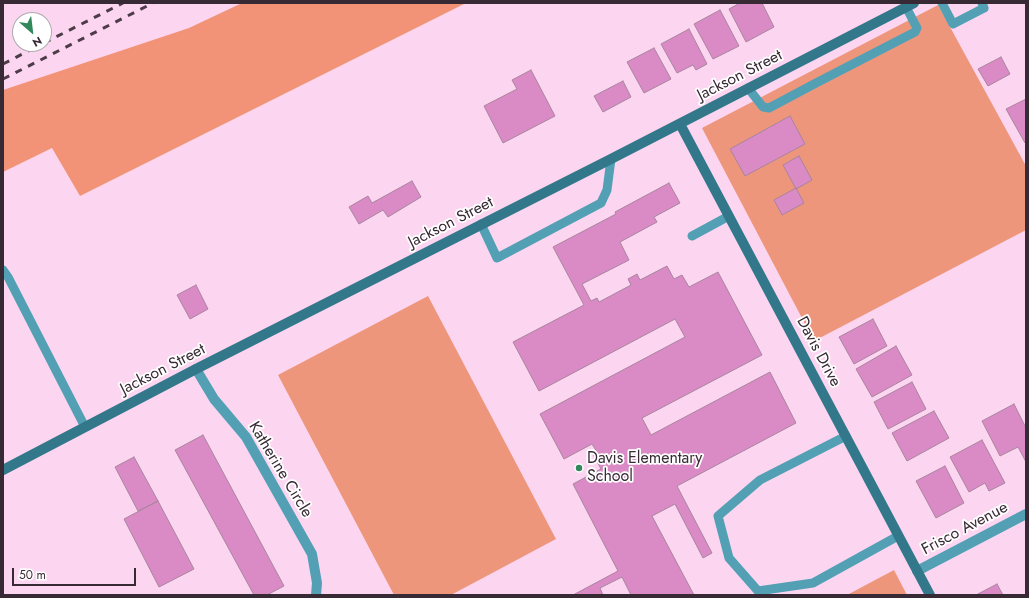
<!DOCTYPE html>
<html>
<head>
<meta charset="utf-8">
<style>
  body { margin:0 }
  #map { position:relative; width:1029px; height:598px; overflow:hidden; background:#fcd6f1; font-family:Jost,sans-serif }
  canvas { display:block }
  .frame { position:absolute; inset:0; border:4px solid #382a34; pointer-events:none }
  .north { position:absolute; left:12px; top:12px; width:40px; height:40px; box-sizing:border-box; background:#fff; border:1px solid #afaaae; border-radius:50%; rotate:152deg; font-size:11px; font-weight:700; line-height:16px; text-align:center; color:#382a34 }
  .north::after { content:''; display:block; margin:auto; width:14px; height:18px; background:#32875b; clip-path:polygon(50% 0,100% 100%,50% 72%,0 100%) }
  .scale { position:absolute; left:12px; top:568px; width:124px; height:18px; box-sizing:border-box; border:2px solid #382a34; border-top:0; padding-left:5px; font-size:12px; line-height:14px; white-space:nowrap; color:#382a34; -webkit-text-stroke:3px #fff; paint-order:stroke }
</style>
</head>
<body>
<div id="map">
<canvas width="1029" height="598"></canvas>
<div class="frame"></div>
<div class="north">N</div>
<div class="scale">50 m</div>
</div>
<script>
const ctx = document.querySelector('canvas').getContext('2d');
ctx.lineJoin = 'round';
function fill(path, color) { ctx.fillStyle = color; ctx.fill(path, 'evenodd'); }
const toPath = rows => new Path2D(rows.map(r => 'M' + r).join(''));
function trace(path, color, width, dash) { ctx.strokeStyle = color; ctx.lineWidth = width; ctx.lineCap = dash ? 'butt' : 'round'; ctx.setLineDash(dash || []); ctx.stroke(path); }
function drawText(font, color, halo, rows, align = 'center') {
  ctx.font = font + ' Jost,sans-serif'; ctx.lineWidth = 3.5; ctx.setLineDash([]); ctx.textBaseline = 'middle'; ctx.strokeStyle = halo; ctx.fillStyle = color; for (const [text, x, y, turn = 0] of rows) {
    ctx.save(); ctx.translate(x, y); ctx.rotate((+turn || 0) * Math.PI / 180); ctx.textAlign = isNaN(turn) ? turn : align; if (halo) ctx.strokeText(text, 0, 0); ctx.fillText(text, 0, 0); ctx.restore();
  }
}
fill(toPath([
  [938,5,1026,166,1026,230,814,341,702,128],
  [428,296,556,539,451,595,394,595,278,375],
  [894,570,907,595,847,595]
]), '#ee967c');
fill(toPath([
  [242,3,466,3,80,196,52,148,3,172,3,90,189,28]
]), '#f29378');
const building = toPath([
  [740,3,762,3,774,27,746,42,729,9,740,3],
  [720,10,739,46,713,59,694,24,720,10],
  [689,29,707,64,696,70,693,65,677,73,661,44,689,29],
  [654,48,671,79,644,93,627,62,654,48],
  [1001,57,1010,74,988,86,978,69,1001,57],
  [531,70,555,116,503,143,484,106,517,89,512,80,531,70],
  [623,81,631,97,603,112,594,96,623,81],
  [1026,99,1026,142,1025,143,1006,109,1026,99],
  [790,116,805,144,745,176,730,149,790,116],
  [799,156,812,180,796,189,783,165,799,156],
  [412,181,421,197,388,217,383,210,359,224,349,207,368,196,372,203,412,181],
  [669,183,680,203,654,217,657,222,620,242,629,260,582,284,591,301,597,298,599,302,631,285,628,279,637,274,640,280,667,266,674,279,682,275,689,287,718,272,762,355,642,418,651,435,770,372,796,423,677,486,712,553,703,558,675,504,652,516,694,595,631,595,622,577,600,588,603,595,573,595,618,571,573,484,601,469,593,454,597,452,592,444,564,459,540,414,685,337,675,319,539,391,513,342,584,305,553,247,616,214,615,212,669,183],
  [796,188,804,203,782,215,774,200,796,188],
  [196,285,208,309,190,319,177,295,196,285],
  [873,319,887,346,854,364,839,337,873,319],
  [896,346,912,375,872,397,856,369,896,346],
  [912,382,926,409,888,429,874,402,912,382],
  [1014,404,1026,428,1026,462,1018,447,1000,456,982,421,1014,404],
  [934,411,949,438,907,461,892,433,934,411],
  [203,435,284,586,267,595,254,595,175,450,203,435],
  [982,440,1005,483,989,491,985,483,969,492,950,457,982,440],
  [134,457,158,501,138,511,115,467,134,457],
  [945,466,964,503,936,518,916,481,945,466],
  [158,501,194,569,159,587,124,519,158,501],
  [997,584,1003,595,976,595,997,584]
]);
fill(building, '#da8ac5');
trace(building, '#a8859d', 1);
trace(toPath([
  [942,3,953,24,984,8,982,3],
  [748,88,763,107,769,108,816,83,915,32,917,28,906,7],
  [481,224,497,258,601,203,607,190,611,159],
  [692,236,729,216],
  [3,270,8,277,85,427],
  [846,436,760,480,718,516,729,558,758,591,813,583,898,536]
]), '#53a0b5', 9);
trace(toPath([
  [196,369,214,399,246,437,312,554,317,583,316,595],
  [917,571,1026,514]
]), '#53a0b5', 10);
trace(toPath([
  [680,124,930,595],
  [3,470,196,369,611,159,914,3]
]), '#33788a', 10);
trace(toPath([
  [44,43,123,3],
  [3,64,42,44],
  [3,79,153,3]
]), '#4d3c48', 3, [7, 7]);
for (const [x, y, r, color] of [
  [579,468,4,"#32875b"]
]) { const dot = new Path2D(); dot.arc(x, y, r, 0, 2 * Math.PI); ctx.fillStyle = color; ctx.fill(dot); trace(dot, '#fff', 1.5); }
drawText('16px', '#382a34', '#fff', [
  ["Jackson Street",740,76,-27],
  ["Jackson Street",451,223,-27],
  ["Davis Drive",818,352,62],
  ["Jackson Street",163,370,-27],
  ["Katherine Circle",280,470,59],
  ["Frisco Avenue",965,529,-28]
]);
drawText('16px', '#382a34', '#fff', [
  ["Davis Elementary",587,459],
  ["School",587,477]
], 'left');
</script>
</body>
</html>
